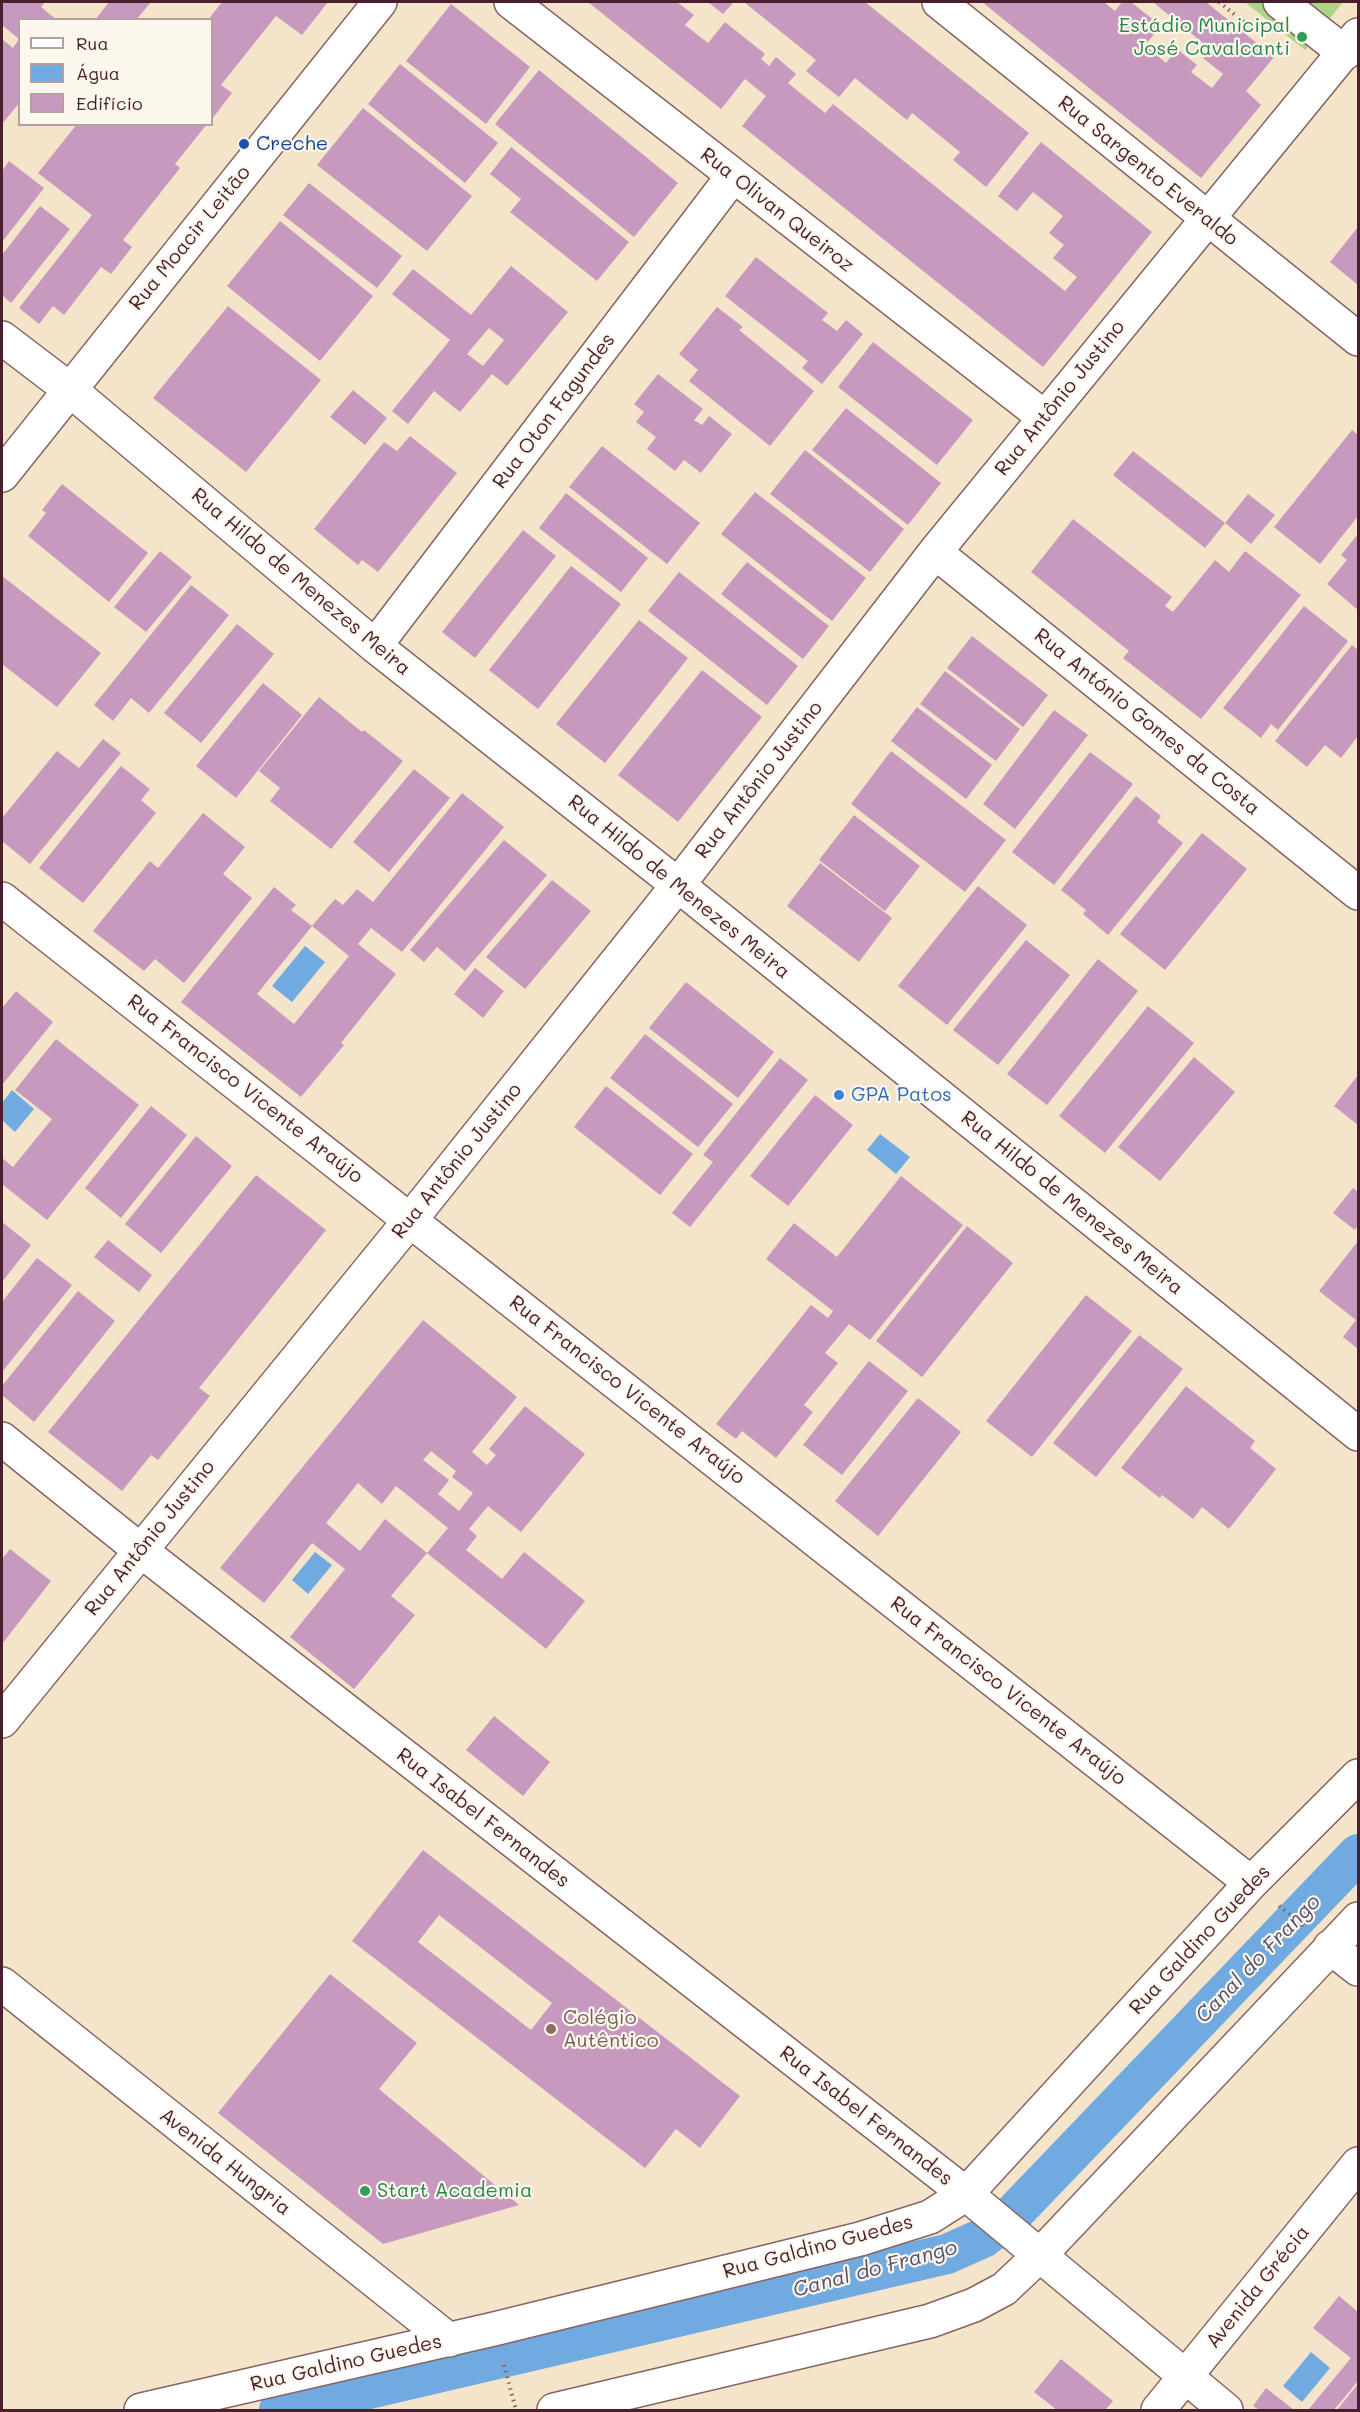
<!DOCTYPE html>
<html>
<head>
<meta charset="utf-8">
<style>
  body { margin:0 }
  #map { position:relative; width:1360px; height:2412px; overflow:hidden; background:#f4e4ca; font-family:Mali,sans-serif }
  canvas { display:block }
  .frame { position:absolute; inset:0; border:3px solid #4a1f2b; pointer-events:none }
  .legend { position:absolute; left:18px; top:18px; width:195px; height:108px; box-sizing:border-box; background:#fbf7ec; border:2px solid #b4a19f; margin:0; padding:8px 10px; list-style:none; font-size:18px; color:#4a1f2b }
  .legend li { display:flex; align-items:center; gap:12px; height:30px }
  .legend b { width:30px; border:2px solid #b4a19f }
</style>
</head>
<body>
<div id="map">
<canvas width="1360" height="2412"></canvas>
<div class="frame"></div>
<ul class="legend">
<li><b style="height:8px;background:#fff"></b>Rua</li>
<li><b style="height:16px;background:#70aae0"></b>Água</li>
<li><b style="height:16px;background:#c899be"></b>Edifício</li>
</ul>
</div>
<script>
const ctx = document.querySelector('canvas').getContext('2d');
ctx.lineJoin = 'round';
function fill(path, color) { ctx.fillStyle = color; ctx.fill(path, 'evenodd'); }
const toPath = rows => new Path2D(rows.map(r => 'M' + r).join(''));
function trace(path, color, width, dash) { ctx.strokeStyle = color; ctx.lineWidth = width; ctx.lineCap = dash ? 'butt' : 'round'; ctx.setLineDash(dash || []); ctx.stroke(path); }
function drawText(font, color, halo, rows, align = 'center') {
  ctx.font = font + ' Mali,sans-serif'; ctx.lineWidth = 4.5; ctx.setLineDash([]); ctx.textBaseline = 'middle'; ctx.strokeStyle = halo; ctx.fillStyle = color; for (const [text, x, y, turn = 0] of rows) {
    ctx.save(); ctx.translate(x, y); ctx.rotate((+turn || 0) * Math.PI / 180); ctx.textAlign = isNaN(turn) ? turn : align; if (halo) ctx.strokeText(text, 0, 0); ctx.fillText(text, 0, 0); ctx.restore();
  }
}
fill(toPath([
  [1245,2,1343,2,1305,50]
]), '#a7d684');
fill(toPath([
  [305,946,325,962,292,1002,272,986],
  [12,1090,34,1109,15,1132,2,1120,2,1103],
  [880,1134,910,1157,896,1174,867,1150],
  [315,1552,332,1565,308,1594,292,1580],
  [1311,2352,1330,2368,1302,2402,1283,2386]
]), '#70aae0');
trace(toPath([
  [279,2410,947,2254,983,2238,1012,2215,1358,1854]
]), '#70aae0', 40);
fill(toPath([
  [2,2,45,2,41,7,57,20,20,20,20,102,2,124,2,39,13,48,19,39,2,25],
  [109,2,151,2,136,20,95,20],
  [222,2,328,2,302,35,276,16,221,85,232,93,212,119,212,20,208,20],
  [588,2,677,2,694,15,685,25,708,43,725,22,765,54,761,59,769,66,776,57,796,74,788,83,825,113,833,104,1065,291,1077,277,1053,258,1064,245,1049,233,1063,216,1033,192,1017,211,998,196,1041,142,1152,232,1043,367,742,126,766,96,745,79,721,109],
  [708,2,734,2,723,14],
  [744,2,865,2,1029,133,986,187,953,160,960,152,912,113,907,120,855,78,839,97,806,71,816,60],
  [982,2,1104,2,1115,11,1122,2,1131,2,1161,26,1145,45,1166,63,1177,49,1197,65,1191,72,1212,88,1223,74,1203,58,1210,49,1153,2,1206,2,1274,57,1246,91,1261,105,1201,178],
  [451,4,530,67,486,124,406,61],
  [400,64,498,143,465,183,368,104],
  [539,70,678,183,634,237,495,124],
  [363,108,472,196,427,251,317,165],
  [77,124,207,124,175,164,180,168,123,240,132,247,111,274,101,267,64,315,53,306,39,324,19,308,92,215,38,173],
  [511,147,629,242,597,281,510,212,521,199,490,174],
  [9,161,44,188,2,242,2,171],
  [309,183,402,256,377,288,283,215],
  [40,206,70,229,11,303,2,295,2,255],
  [280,221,373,296,320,361,227,286],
  [1358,227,1358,285,1330,262],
  [756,257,828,313,822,320,837,331,846,320,863,334,822,384,802,368,808,361,725,296],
  [511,266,568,312,507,386,492,374,460,412,434,391,408,424,392,411,450,340,392,294,413,269,471,315],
  [489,328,504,340,483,366,467,354],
  [228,306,321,380,246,472,153,398],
  [717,307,743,327,739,330,814,391,770,446,689,381,698,370,679,354],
  [873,342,973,420,937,465,838,387],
  [658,374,703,409,694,420,702,425,709,416,732,434,701,473,684,460,675,471,647,449,656,437,636,422,644,412,634,404],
  [353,390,387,418,365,445,330,417],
  [846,408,941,483,908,525,812,450],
  [1352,430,1358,435,1358,516,1320,564,1274,527],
  [410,436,457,473,378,572,362,560,358,565,314,529,384,442,397,451],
  [602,446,700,523,667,564,569,487],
  [805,450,904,529,870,572,770,494],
  [1133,451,1225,523,1248,494,1275,515,1251,544,1225,523,1205,548,1113,475],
  [62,484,148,553,109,602,28,536,46,513,42,510],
  [755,492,866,578,832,621,721,534],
  [566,493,648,558,621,592,539,528],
  [1073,519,1172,597,1165,606,1173,612,1215,560,1229,572,1245,551,1301,595,1201,719,1123,658,1129,651,1031,572],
  [523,530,556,556,475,658,442,632],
  [1358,534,1358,610,1327,584,1347,560,1341,555],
  [160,551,192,577,146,632,114,607],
  [747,562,829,626,803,659,721,594],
  [571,566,621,604,538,709,489,670],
  [679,572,798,666,767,705,648,611],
  [2,576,101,653,57,707,2,664],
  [191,585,229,615,149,713,131,698,113,721,94,705],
  [1304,606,1348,641,1278,730,1271,724,1261,738,1223,708],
  [639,620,688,658,605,763,556,724],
  [237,624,274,654,201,743,164,713],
  [972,636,1048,695,1023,727,947,668],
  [1352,645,1358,650,1358,736,1341,758,1325,745,1307,767,1275,741],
  [702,670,762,717,678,822,618,775],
  [945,671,1020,729,996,761,920,704],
  [263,683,302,715,236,798,196,766],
  [319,697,362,732,364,730,403,761,331,849,270,801,280,788,259,771],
  [917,707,992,765,966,799,891,741],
  [1054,710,1088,735,1015,829,983,804],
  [103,739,121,753,30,864,2,841,2,818,57,751,79,768],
  [891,751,1006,840,965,892,851,804],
  [1090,752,1133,784,1054,885,1012,852],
  [121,766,150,789,141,800,156,813,83,903,39,868],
  [414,769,450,798,389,872,353,842],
  [462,793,504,827,402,952,371,928,358,944,396,974,341,1043,344,1045,301,1097,181,1002,274,887,296,905,291,910,312,926,257,994,294,1024,349,956,312,926,335,899,343,905,357,889,373,902],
  [1136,796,1161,816,1157,822,1183,843,1108,935,1083,914,1086,910,1061,890],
  [203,813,245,847,223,874,252,898,184,983,155,959,144,971,93,931,150,861,158,868],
  [854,815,920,866,885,911,819,860],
  [1202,833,1247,869,1165,970,1120,934],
  [504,840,547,875,465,971,437,947,424,962,410,950],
  [820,863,892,918,859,962,787,906],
  [552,880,591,911,525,989,486,957],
  [978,886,1027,925,947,1025,898,986],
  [1026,940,1070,975,998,1065,953,1030],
  [1098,959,1138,991,1047,1105,1007,1074],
  [475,968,504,991,483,1018,454,994],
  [686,982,774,1052,738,1098,649,1028],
  [16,991,53,1022,2,1085,2,1008],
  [1148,1006,1194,1043,1105,1153,1059,1116],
  [645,1034,733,1104,698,1147,610,1078],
  [56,1039,139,1105,47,1220,2,1184,2,1158,13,1167,52,1119,15,1090],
  [1194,1057,1235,1092,1160,1181,1118,1147],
  [780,1058,808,1080,690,1227,672,1213,713,1162,703,1155],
  [1358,1075,1358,1125,1334,1106],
  [606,1086,693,1154,660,1195,574,1127],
  [815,1095,853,1125,788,1206,750,1176],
  [151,1106,187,1135,121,1218,85,1188],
  [196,1136,232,1166,161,1253,125,1224],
  [256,1175,326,1230,199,1388,210,1396,158,1460,151,1455,122,1491,48,1432],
  [901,1176,963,1225,870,1340,849,1324,825,1353,838,1363,804,1405,813,1412,776,1458,742,1431,736,1439,716,1424,811,1305,828,1318,833,1311,766,1259,794,1223,837,1257],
  [1353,1188,1358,1192,1358,1225,1355,1230,1333,1213],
  [2,1222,31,1245,2,1282],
  [967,1226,1013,1263,922,1377,876,1341],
  [108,1240,152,1275,139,1292,94,1257],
  [1358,1241,1358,1349,1343,1337,1356,1320,1319,1291],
  [37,1258,72,1285,2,1372,2,1302],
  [78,1291,115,1321,34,1422,2,1395,2,1386],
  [1086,1295,1132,1331,1032,1457,986,1421],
  [423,1320,517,1397,472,1452,487,1465,496,1455,489,1449,525,1406,585,1454,521,1532,488,1506,469,1529,477,1536,466,1550,502,1579,524,1552,585,1601,546,1649,427,1553,448,1528,396,1486,382,1504,358,1483,326,1523,360,1551,385,1519,427,1553,391,1596,415,1615,354,1689,290,1637,345,1569,312,1543,264,1603,220,1568],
  [431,1451,456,1471,452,1477,473,1493,459,1511,438,1494,449,1480,423,1460],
  [1139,1335,1183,1369,1096,1477,1053,1443],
  [869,1361,908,1391,842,1475,803,1445],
  [1186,1386,1255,1441,1250,1448,1276,1469,1229,1529,1202,1507,1193,1519,1162,1495,1160,1498,1121,1468],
  [918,1398,961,1432,878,1536,835,1501],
  [10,1549,51,1581,2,1644,2,1559],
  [494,1716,550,1762,523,1796,466,1750],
  [423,1850,740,2096,700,2148,676,2129,645,2168,352,1941],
  [439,1915,552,2003,531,2030,418,1942],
  [330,1974,417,2043,379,2089,519,2205,383,2244,218,2113],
  [1339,2296,1358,2312,1358,2381,1334,2410,1308,2410,1351,2358,1313,2328],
  [1061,2359,1113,2401,1105,2410,1057,2410,1034,2392],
  [1358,2384,1358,2410,1337,2410],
  [1266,2388,1294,2410,1259,2410,1253,2406]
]), '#c899be');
const minor = toPath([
  [511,2,1044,417],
  [939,2,1358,339],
  [1280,2,1345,53],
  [2,338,69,389,375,646,678,885,1358,1434],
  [2,475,380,2],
  [935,552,1358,893],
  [375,646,733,176],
  [2,899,1251,1883],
  [2,1439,140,1550,966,2194,1226,2410],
  [2,1721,411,1219,678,885,935,552,1358,35],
  [1330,1947,1358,1969],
  [2,1984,449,2340],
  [141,2410,494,2329,860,2239,930,2217,966,2194,1251,1883,1358,1776],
  [554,2410,930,2321,974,2305,1004,2289,1039,2256,1358,1919],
  [1158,2410,1358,2164]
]);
trace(minor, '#866463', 36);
trace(toPath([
  [1219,2,1254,30],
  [1279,1906,1304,1926],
  [504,2365,516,2410]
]), '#866463', 4, [1.5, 4.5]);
trace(minor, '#fff', 33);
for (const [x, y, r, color] of [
  [1302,37,6,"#2e9e5b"],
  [244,144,6,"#1a4fb4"],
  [839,1095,6,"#3f7fe0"],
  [551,2029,6,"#8d6e63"],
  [365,2191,6,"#2e9e5b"]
]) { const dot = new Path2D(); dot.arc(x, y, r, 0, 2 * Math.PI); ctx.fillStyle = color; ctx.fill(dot); trace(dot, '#fbf7ec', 2); }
drawText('20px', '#27864d', '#fbf7ec', [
  ["Estádio Municipal",1290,26],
  ["José Cavalcanti",1290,49],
  ["Start Academia",377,2191,"left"]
], 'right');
drawText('20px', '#164399', '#fbf7ec', [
  ["Creche",256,144]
], 'left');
drawText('20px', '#4a1f2b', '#fbf7ec', [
  ["Rua Sargento Everaldo",1148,171,39],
  ["Rua Olivan Queiroz",777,210,38],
  ["Rua Moacir Leitão",190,238,-51],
  ["Rua Antônio Justino",1060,398,-51],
  ["Rua Oton Fagundes",554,411,-53],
  ["Rua Hildo de Menezes Meira",301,582,40],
  ["Rua António Gomes da Costa",1147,722,39],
  ["Rua Antônio Justino",759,780,-52],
  ["Rua Hildo de Menezes Meira",679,887,39],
  ["Rua Francisco Vicente Araújo",245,1089,38],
  ["Rua Antônio Justino",457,1161,-51],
  ["Rua Hildo de Menezes Meira",1072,1203,39],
  ["Rua Francisco Vicente Araújo",627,1390,38],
  ["Rua Antônio Justino",150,1538,-51],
  ["Rua Francisco Vicente Araújo",1008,1691,38],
  ["Rua Isabel Fernandes",483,1818,38],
  ["Rua Galdino Guedes",1200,1940,-47],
  ["Rua Isabel Fernandes",866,2116,38],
  ["Avenida Hungria",225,2162,38],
  ["Rua Galdino Guedes",818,2247,-15],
  ["Avenida Grécia",1258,2287,-51],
  ["Rua Galdino Guedes",346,2363,-13]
]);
drawText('20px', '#366cbe', '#fbf7ec', [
  ["GPA Patos",851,1095]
], 'left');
drawText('20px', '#785e54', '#fbf7ec', [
  ["Colégio",563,2018],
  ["Autêntico",563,2041]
], 'left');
drawText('italic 21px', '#57506a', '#fbf7ec', [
  ["Canal do Frango",1258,1959,-46],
  ["Canal do Frango",875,2269,-15]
]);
</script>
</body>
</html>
